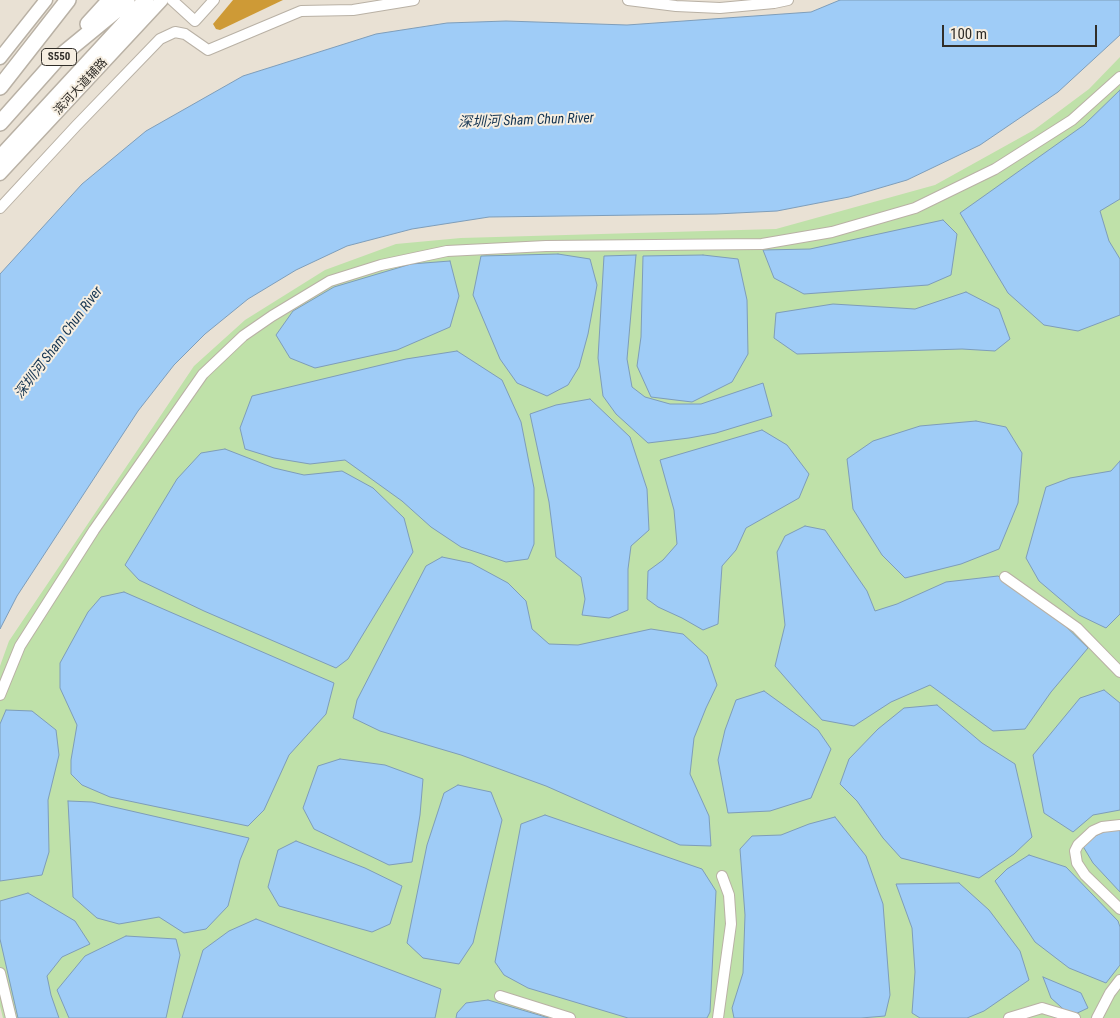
<!DOCTYPE html>
<html>
<head>
<meta charset="utf-8">
<style>
  body { margin:0 }
  #map { position:relative; width:1120px; height:1018px; overflow:hidden; background:#e9e1d4; font-family:"Roboto Condensed",sans-serif }
  canvas { display:block }
  .scale { position:absolute; left:942px; top:25px; width:155px; height:22px; box-sizing:border-box; border:2px solid #312e29; border-top:0; padding-left:6px; font-size:15px; line-height:18px; white-space:nowrap; color:#312e29; -webkit-text-stroke:4px #f6eee1; paint-order:stroke }
</style>
</head>
<body>
<div id="map">
<canvas width="1120" height="1018"></canvas>
<div class="scale">100 m</div>
</div>
<script>
const ctx = document.querySelector('canvas').getContext('2d');
ctx.lineJoin = 'round';
function fill(path, color) { ctx.fillStyle = color; ctx.fill(path, 'evenodd'); }
const toPath = rows => new Path2D(rows.map(r => 'M' + r).join(''));
function trace(path, color, width, dash) { ctx.strokeStyle = color; ctx.lineWidth = width; ctx.lineCap = dash ? 'butt' : 'round'; ctx.setLineDash(dash || []); ctx.stroke(path); }
function drawText(font, color, halo, rows, align = 'center') {
  ctx.font = font + ' "Roboto Condensed","Noto Sans SC",sans-serif'; ctx.lineWidth = 4; ctx.setLineDash([]); ctx.textBaseline = 'middle'; ctx.strokeStyle = halo; ctx.fillStyle = color; for (const [text, x, y, turn = 0] of rows) {
    ctx.save(); ctx.translate(x, y); ctx.rotate((+turn || 0) * Math.PI / 180); ctx.textAlign = isNaN(turn) ? turn : align; if (halo) ctx.strokeText(text, 0, 0); ctx.fillText(text, 0, 0); ctx.restore();
  }
}
fill(toPath([
  [1120,57,1120,1018,3,1018,0,1006,0,666,9,641,194,366,245,320,325,270,396,244,461,238,776,229,935,185,1034,130,1089,89]
]), '#bfe1a9');
const water = toPath([
  [840,0,1120,0,1120,35,1058,92,980,145,907,180,849,197,777,211,716,214,489,217,412,229,347,246,296,270,248,299,205,334,174,365,138,411,17,596,0,629,0,274,82,184,146,131,243,76,376,34,447,23,506,21,627,25,811,12,840,0],
  [1120,90,1120,199,1100,211,1109,241,1120,259,1120,315,1078,331,1044,325,1008,293,960,213,1084,125,1120,90],
  [943,220,957,234,951,275,928,285,804,294,774,278,763,250,810,249,943,220],
  [558,254,590,259,597,285,588,334,579,367,568,385,547,396,517,383,500,359,473,295,481,256,558,254],
  [636,255,627,359,632,387,645,397,670,404,701,404,763,383,772,416,716,433,689,438,648,443,616,414,603,396,598,358,604,256,636,255],
  [703,255,738,259,747,300,748,354,732,382,692,402,651,397,637,366,641,337,643,256,703,255],
  [450,261,459,296,450,327,397,350,315,368,290,358,276,335,293,311,334,287,411,264,450,261],
  [966,292,999,309,1010,339,995,351,962,349,797,354,774,338,776,313,833,304,915,309,966,292],
  [457,351,502,380,521,422,534,488,534,544,528,559,506,562,461,547,431,527,402,501,345,460,310,464,274,458,245,449,240,428,252,396,406,359,457,351],
  [590,399,630,437,647,489,649,530,631,546,628,569,628,610,609,618,582,615,585,599,581,577,556,557,549,502,530,414,556,405,590,399],
  [976,421,1006,427,1022,453,1018,503,999,549,961,564,905,578,882,555,853,509,847,459,873,441,920,426,976,421],
  [762,430,787,445,809,474,799,498,746,528,736,550,722,566,718,624,703,630,682,618,658,607,647,599,648,571,663,560,677,544,674,510,660,460,762,430],
  [225,449,274,468,304,475,342,471,373,488,404,518,413,552,348,659,336,668,204,611,139,580,125,565,177,479,201,453,225,449],
  [1120,461,1120,614,1106,628,1079,615,1039,581,1026,558,1046,487,1070,478,1111,471,1120,461],
  [805,526,825,530,867,591,875,611,897,604,946,582,998,576,1055,616,1088,648,1051,692,1025,729,993,731,930,685,891,702,854,726,822,720,775,666,785,625,777,552,785,536,805,526],
  [442,557,471,563,508,583,526,601,532,629,549,644,578,645,651,629,683,634,707,656,717,685,706,708,694,738,690,774,709,816,711,846,680,845,546,786,461,755,380,731,353,718,357,700,426,566,442,557],
  [124,592,334,683,326,714,289,755,264,810,248,826,110,797,82,785,71,774,71,760,77,725,60,688,60,663,88,612,101,597,124,592],
  [1104,690,1120,703,1120,810,1093,815,1073,832,1044,813,1033,755,1080,698,1104,690],
  [764,691,818,730,831,749,811,798,770,811,728,813,718,760,725,730,736,700,764,691],
  [937,705,982,743,1015,764,1032,837,1014,854,979,878,901,858,883,838,857,801,840,784,849,759,878,729,904,708,937,705],
  [6,710,32,711,56,730,59,755,48,800,49,852,42,875,0,881,0,724,6,710],
  [340,759,385,765,423,779,420,815,412,862,389,865,314,829,303,808,318,766,340,759],
  [458,785,491,792,502,820,473,943,459,964,423,958,407,943,427,845,444,793,458,785],
  [68,801,92,802,249,838,240,860,228,906,206,929,184,933,159,917,119,924,97,918,73,897,68,801],
  [545,815,702,869,716,891,710,1012,707,1018,628,1018,528,988,504,975,495,962,521,824,545,815],
  [835,817,866,856,883,904,890,995,885,1016,861,1018,734,1018,732,1008,743,973,745,915,740,849,752,836,781,835,809,824,835,817],
  [1118,825,1120,825,1120,892,1093,863,1081,843,1118,825],
  [296,841,365,868,402,886,390,924,372,932,279,906,268,887,278,850,296,841],
  [1029,855,1066,867,1118,921,1120,927,1120,965,1106,983,1069,968,1035,942,995,881,1007,869,1029,855],
  [959,883,989,910,1020,951,1029,980,984,1011,967,1018,920,1018,912,1013,915,972,912,928,896,884,959,883],
  [28,893,75,921,90,944,62,957,47,976,51,995,59,1018,18,1018,0,939,0,901,28,893],
  [256,919,441,989,435,1018,182,1018,203,950,229,931,256,919],
  [126,936,176,939,180,955,166,1018,69,1018,57,990,85,956,126,936],
  [1043,977,1081,993,1088,1008,1071,1016,1051,998,1043,977],
  [488,1000,549,1018,456,1018,457,1013,466,1003,488,1000]
]);
fill(water, '#9fccf7');
trace(water, '#7e9db9', 1);
fill(toPath([
  [233,0,283,0,220,30,216,29,213,24]
]), '#ce9a36');
const minor = toPath([
  [172,0,195,21,214,0],
  [628,0,676,6,720,8,774,3,788,0],
  [0,208,76,126,160,39,175,32,185,34,208,50,301,11,353,10,414,0],
  [1005,577,1077,628,1120,672],
  [0,695,20,646,94,530,203,374,243,336,272,316,330,281,381,265,447,251,546,246,762,244,832,232,915,208,995,169,1072,120,1120,77],
  [1120,825,1102,827,1093,831,1078,845,1075,851,1077,863,1085,875,1120,909],
  [0,973,11,1018],
  [500,996,570,1018],
  [718,1018,731,924,729,895,722,876],
  [1009,1018,1042,1008,1075,1018],
  [1097,1018,1110,993,1120,980]
]);
const major = toPath([
  [0,58,46,0],
  [0,174,162,0]
]);
const highway = toPath([
  [88,24,110,0],
  [0,87,68,0],
  [0,123,57,59,118,9,127,0],
  [0,158,146,0]
]);
trace(minor, '#b9b1a5', 12);
trace(major, '#b9b1a5', 15);
trace(highway, '#b9b1a5', 18);
trace(minor, '#fff', 10);
trace(major, '#fff', 12);
trace(highway, '#fff', 15);
for (const [x, y, w] of [
  [59,57,35]
]) { const box = new Path2D(); box.roundRect(x - w / 2, y - 8.5, w, 17, 4); ctx.fillStyle = '#f6eee1'; ctx.fill(box); trace(box, '#312e29', 1); }
drawText('bold 11px', '#312e29', null, [
  ["S550",59,57]
]);
drawText('12px', '#312e29', '#f6eee1', [
  ["滨河大道辅路",81,87,-47]
]);
drawText('italic 14px', '#143451', '#f6eee1', [
  ["深圳河 Sham Chun River",526,121,-2],
  ["深圳河 Sham Chun River",59,343,-53]
]);
</script>
</body>
</html>
